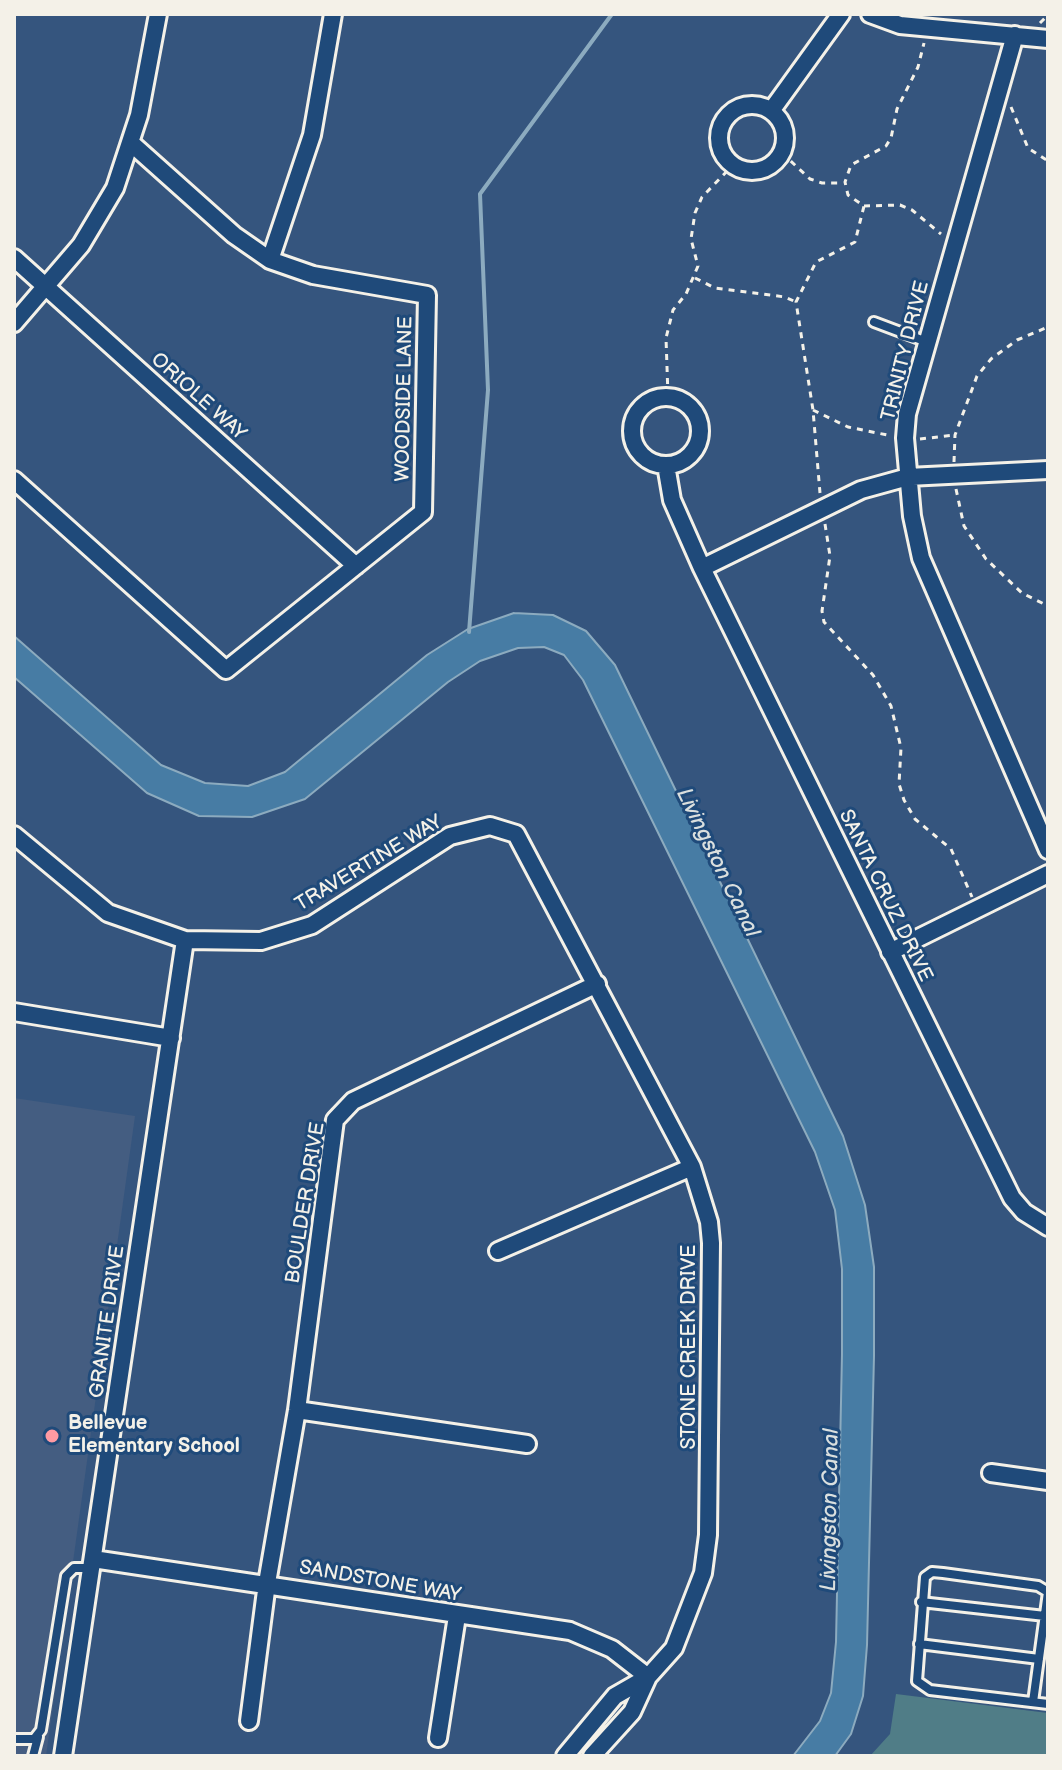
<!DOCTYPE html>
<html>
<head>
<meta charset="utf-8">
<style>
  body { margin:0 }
  #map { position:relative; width:1062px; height:1770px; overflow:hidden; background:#35557e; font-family:"Balsamiq Sans",sans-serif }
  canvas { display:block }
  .frame { position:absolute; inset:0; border:16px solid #f4f1e8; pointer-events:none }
</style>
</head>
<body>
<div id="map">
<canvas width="1062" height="1770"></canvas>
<div class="frame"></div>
</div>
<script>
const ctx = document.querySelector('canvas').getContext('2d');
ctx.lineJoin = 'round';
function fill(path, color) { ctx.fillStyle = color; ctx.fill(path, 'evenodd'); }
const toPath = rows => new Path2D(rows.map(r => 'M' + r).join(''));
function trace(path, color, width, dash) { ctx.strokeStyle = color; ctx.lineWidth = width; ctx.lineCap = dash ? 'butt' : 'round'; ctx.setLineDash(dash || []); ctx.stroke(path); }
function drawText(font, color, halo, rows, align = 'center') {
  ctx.font = font + ' "Balsamiq Sans",sans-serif'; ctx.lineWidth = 6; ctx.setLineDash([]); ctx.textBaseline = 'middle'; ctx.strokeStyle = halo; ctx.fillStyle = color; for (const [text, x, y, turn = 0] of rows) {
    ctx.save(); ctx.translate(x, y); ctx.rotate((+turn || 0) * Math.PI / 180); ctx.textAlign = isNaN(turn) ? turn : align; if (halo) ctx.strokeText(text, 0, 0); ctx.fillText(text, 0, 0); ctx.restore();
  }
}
fill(toPath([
  [14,1098,135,1116,46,1756,14,1756]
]), '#445d81');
fill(toPath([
  [896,1694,1048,1713,1048,1756,870,1756,890,1734]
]), '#507d87');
const water = toPath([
  [514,613,553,615,586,631,615,665,843,1136,865,1205,874,1267,874,1356,867,1645,863,1696,851,1734,835,1756,793,1756,820,1721,831,1693,836,1642,842,1354,842,1269,835,1210,815,1152,583,680,564,655,544,647,518,648,480,661,448,682,305,799,252,817,199,816,147,793,14,677,14,636,161,765,205,783,248,786,285,772,427,655,468,629,514,613]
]);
fill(water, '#477ca4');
trace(water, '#8cabbf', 2);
trace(toPath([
  [469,632,488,390,480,194,612,14]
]), '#8cabbf', 4);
const service = toPath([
  [874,322,927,342],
  [1048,1592,1038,1586,943,1573,932,1572,925,1577,917,1681,930,1690,1048,1704],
  [921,1602,1045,1616],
  [919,1644,1039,1659],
  [1033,1702,1048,1592],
  [14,1739,34,1739,41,1730,66,1576,74,1568,91,1568],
  [33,1756,38,1737]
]);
const minor = toPath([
  [870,14,900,25,1048,39],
  [1015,35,907,414,905,438,912,516,921,558,1048,850],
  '719 138a33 33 0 1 1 66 0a33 33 0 1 1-66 0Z',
  [771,111,841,14],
  [14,258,356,566],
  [270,260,312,135,333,14],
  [14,323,81,245,115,188,139,115,158,14],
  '632 431a34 34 0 1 1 68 0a34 34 0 1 1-68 0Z',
  [666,465,672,500,702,568,1012,1198,1024,1212,1048,1227],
  [14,480,226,670,423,512,427,295,313,275,270,260,234,235,131,143],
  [702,568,861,490,908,477,1048,470],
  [14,835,108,913,185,940,261,941,312,925,450,836,490,826,516,834,692,1167,709,1222,711,1243,708,1535,703,1573,674,1648,648,1677,632,1712,592,1756],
  [890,952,1048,874],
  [14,1012,171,1038],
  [498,1251,692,1167],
  [297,1410,527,1444],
  [991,1473,1048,1481],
  [93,1559,570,1631,612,1649,648,1677],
  [249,1721,267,1583,297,1410,335,1120,353,1101,597,984],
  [438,1738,457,1616],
  [63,1756,185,940],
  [565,1756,615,1696,648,1677]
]);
trace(service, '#f4f1e8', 14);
trace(minor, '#f4f1e8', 22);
trace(toPath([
  [1040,23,1048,15],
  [1011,107,1028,148,1048,161],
  [782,153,810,179,822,183,843,183],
  [864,206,900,205,912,210,941,234],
  [695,278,715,288,785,297,796,302],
  [668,396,666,338,673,310,686,294,698,266,691,239,695,213,702,197,732,166],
  [813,410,848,427,892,436],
  [920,439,955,435],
  [954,462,955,435,977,376,991,359,1017,340,1048,327],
  [956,489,964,526,986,559,1022,593,1048,606],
  [820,493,813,410,796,302,816,262,855,242,864,206,848,195,845,182,851,165,886,146,891,138,897,109,918,67,924,43],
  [825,524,830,556,822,611,824,622,873,675,891,706,901,748,899,784,904,800,915,819,951,849,972,897]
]), '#f4f1e8', 3, [6, 6]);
trace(service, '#1f4a7a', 8);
trace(minor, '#1f4a7a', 16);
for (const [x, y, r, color] of [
  [52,1436,8,"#ff9aa2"]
]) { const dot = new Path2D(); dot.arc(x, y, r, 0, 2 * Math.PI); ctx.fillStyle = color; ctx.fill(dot); trace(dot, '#1f4a7a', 3); }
drawText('20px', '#f4f1e8', '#1f4a7a', [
  ["TRINITY DRIVE",906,351,-76],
  ["ORIOLE WAY",198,397,42],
  ["WOODSIDE LANE",405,399,-89],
  ["TRAVERTINE WAY",369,864,-31],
  ["SANTA CRUZ DRIVE",885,896,64],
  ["BOULDER DRIVE",306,1203,-81],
  ["GRANITE DRIVE",108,1322,-82],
  ["STONE CREEK DRIVE",690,1347,-90],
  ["SANDSTONE WAY",380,1582,10]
]);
drawText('bold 20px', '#f4f1e8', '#1f4a7a', [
  ["Bellevue",68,1424],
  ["Elementary School",68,1447]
], 'left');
drawText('italic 22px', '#dadfde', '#1f4a7a', [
  ["Livingston Canal",717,863,64],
  ["Livingston Canal",831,1510,-89]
]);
</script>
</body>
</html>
